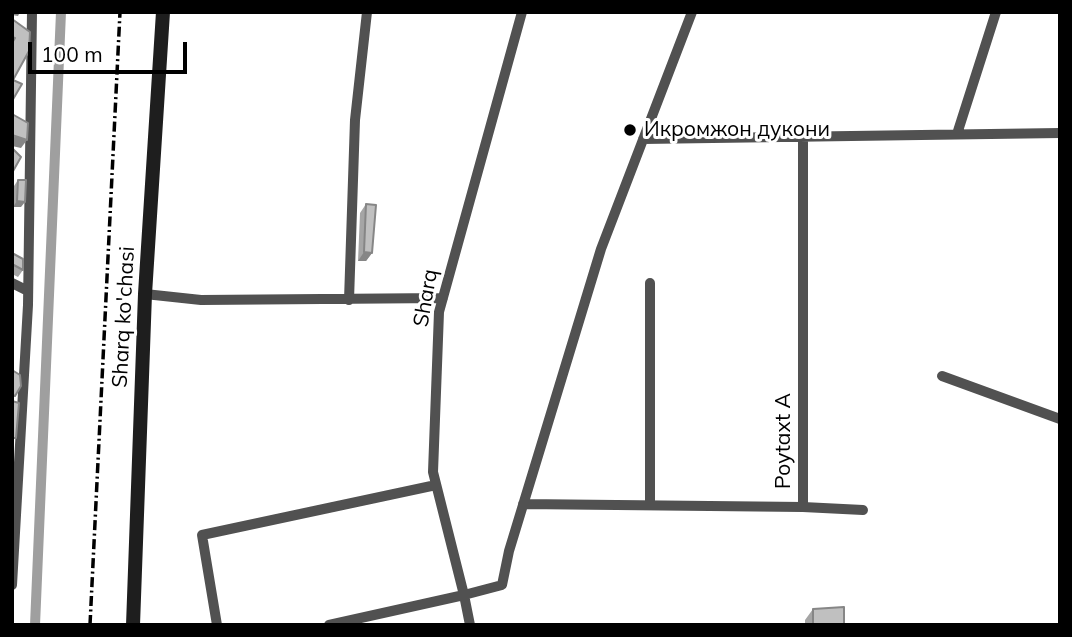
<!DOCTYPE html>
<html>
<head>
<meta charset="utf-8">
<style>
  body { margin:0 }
  #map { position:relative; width:1072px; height:637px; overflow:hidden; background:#fff; font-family:Mulish,sans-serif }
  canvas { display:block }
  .frame { position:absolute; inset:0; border:14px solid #000; pointer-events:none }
  .scale { position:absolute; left:28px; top:42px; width:159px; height:32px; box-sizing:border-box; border:4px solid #000; border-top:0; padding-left:9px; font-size:21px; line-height:24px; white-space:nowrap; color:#000; -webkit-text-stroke:5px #fff; paint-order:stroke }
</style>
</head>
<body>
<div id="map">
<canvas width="1072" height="637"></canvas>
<div class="frame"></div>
<div class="scale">100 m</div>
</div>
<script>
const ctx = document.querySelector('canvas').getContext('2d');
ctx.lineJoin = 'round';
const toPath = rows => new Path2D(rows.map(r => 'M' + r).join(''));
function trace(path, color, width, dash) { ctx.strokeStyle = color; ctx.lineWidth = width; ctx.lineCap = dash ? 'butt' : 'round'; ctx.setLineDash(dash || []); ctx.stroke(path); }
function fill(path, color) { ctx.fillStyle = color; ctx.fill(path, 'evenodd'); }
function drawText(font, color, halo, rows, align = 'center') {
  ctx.font = font + ' Mulish,sans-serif'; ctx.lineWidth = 6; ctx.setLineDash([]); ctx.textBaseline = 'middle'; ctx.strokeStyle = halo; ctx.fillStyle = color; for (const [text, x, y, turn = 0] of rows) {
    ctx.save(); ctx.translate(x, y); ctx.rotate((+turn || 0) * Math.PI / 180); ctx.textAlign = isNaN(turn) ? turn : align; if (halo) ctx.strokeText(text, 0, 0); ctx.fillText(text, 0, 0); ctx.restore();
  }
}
trace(toPath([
  [35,625,61,12]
]), '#9f9f9f', 10);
trace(toPath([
  [957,134,996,12],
  [643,139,1060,133],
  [12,283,28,291],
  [145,294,201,300,443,298],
  [349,300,355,120,367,12],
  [942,376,1060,419],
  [523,504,803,507,803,136],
  [650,505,650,283],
  [803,507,863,510],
  [12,585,28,305,32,12],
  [217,625,202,535,436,485],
  [329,625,464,595,433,472,439,312,522,12],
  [470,625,464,595,502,585,509,551,601,249,692,12]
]), '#515151', 10);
trace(toPath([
  [133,625,145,294,163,12]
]), '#1e1e1e', 14);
trace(toPath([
  [90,625,120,12]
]), '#000', 3.5, [10, 3.5, 2, 3.5]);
fill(toPath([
  [18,180,21,207,13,207,14,186],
  [366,204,372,253,366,261,358,261,360,213],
  [12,253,23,270,18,277,12,274],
  [813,609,844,625,805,625,805,620]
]), '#a5a5a5');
fill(toPath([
  [12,12,20,12,18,16,12,15],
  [15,136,27,140,21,148,12,146,12,140],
  [17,201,25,202,21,207,13,207],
  [364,252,372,253,366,261,358,261]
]), '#868686');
const building = toPath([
  [12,19,30,32,29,51,13,80,22,84,12,101,12,43,15,38,12,37,12,19],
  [12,114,28,123,27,140,12,135,12,114],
  [12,148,21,157,12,173,12,148],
  [18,180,26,180,25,202,17,201,18,180],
  [366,204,376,205,372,253,364,252,366,204],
  [12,253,23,259,23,270,12,264,12,253],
  [12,370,20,375,21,386,15,396,12,395,12,370],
  [12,401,19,403,16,438,12,438,12,401],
  [844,607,844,625,813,625,813,609,844,607]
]);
fill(building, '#c0c0c0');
trace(building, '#868686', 2);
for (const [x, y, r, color] of [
  [630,130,7,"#000"]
]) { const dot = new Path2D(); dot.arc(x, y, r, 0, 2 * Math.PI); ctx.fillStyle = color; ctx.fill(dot); trace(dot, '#fff', 2.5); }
drawText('21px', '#000', '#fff', [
  ["Икромжон дукони",644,130]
], 'left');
drawText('21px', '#000', '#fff', [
  ["Sharq",426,298,-80],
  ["Sharq ko'chasi",124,317,-87],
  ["Poytaxt A",784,441,-90]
]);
</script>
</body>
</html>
